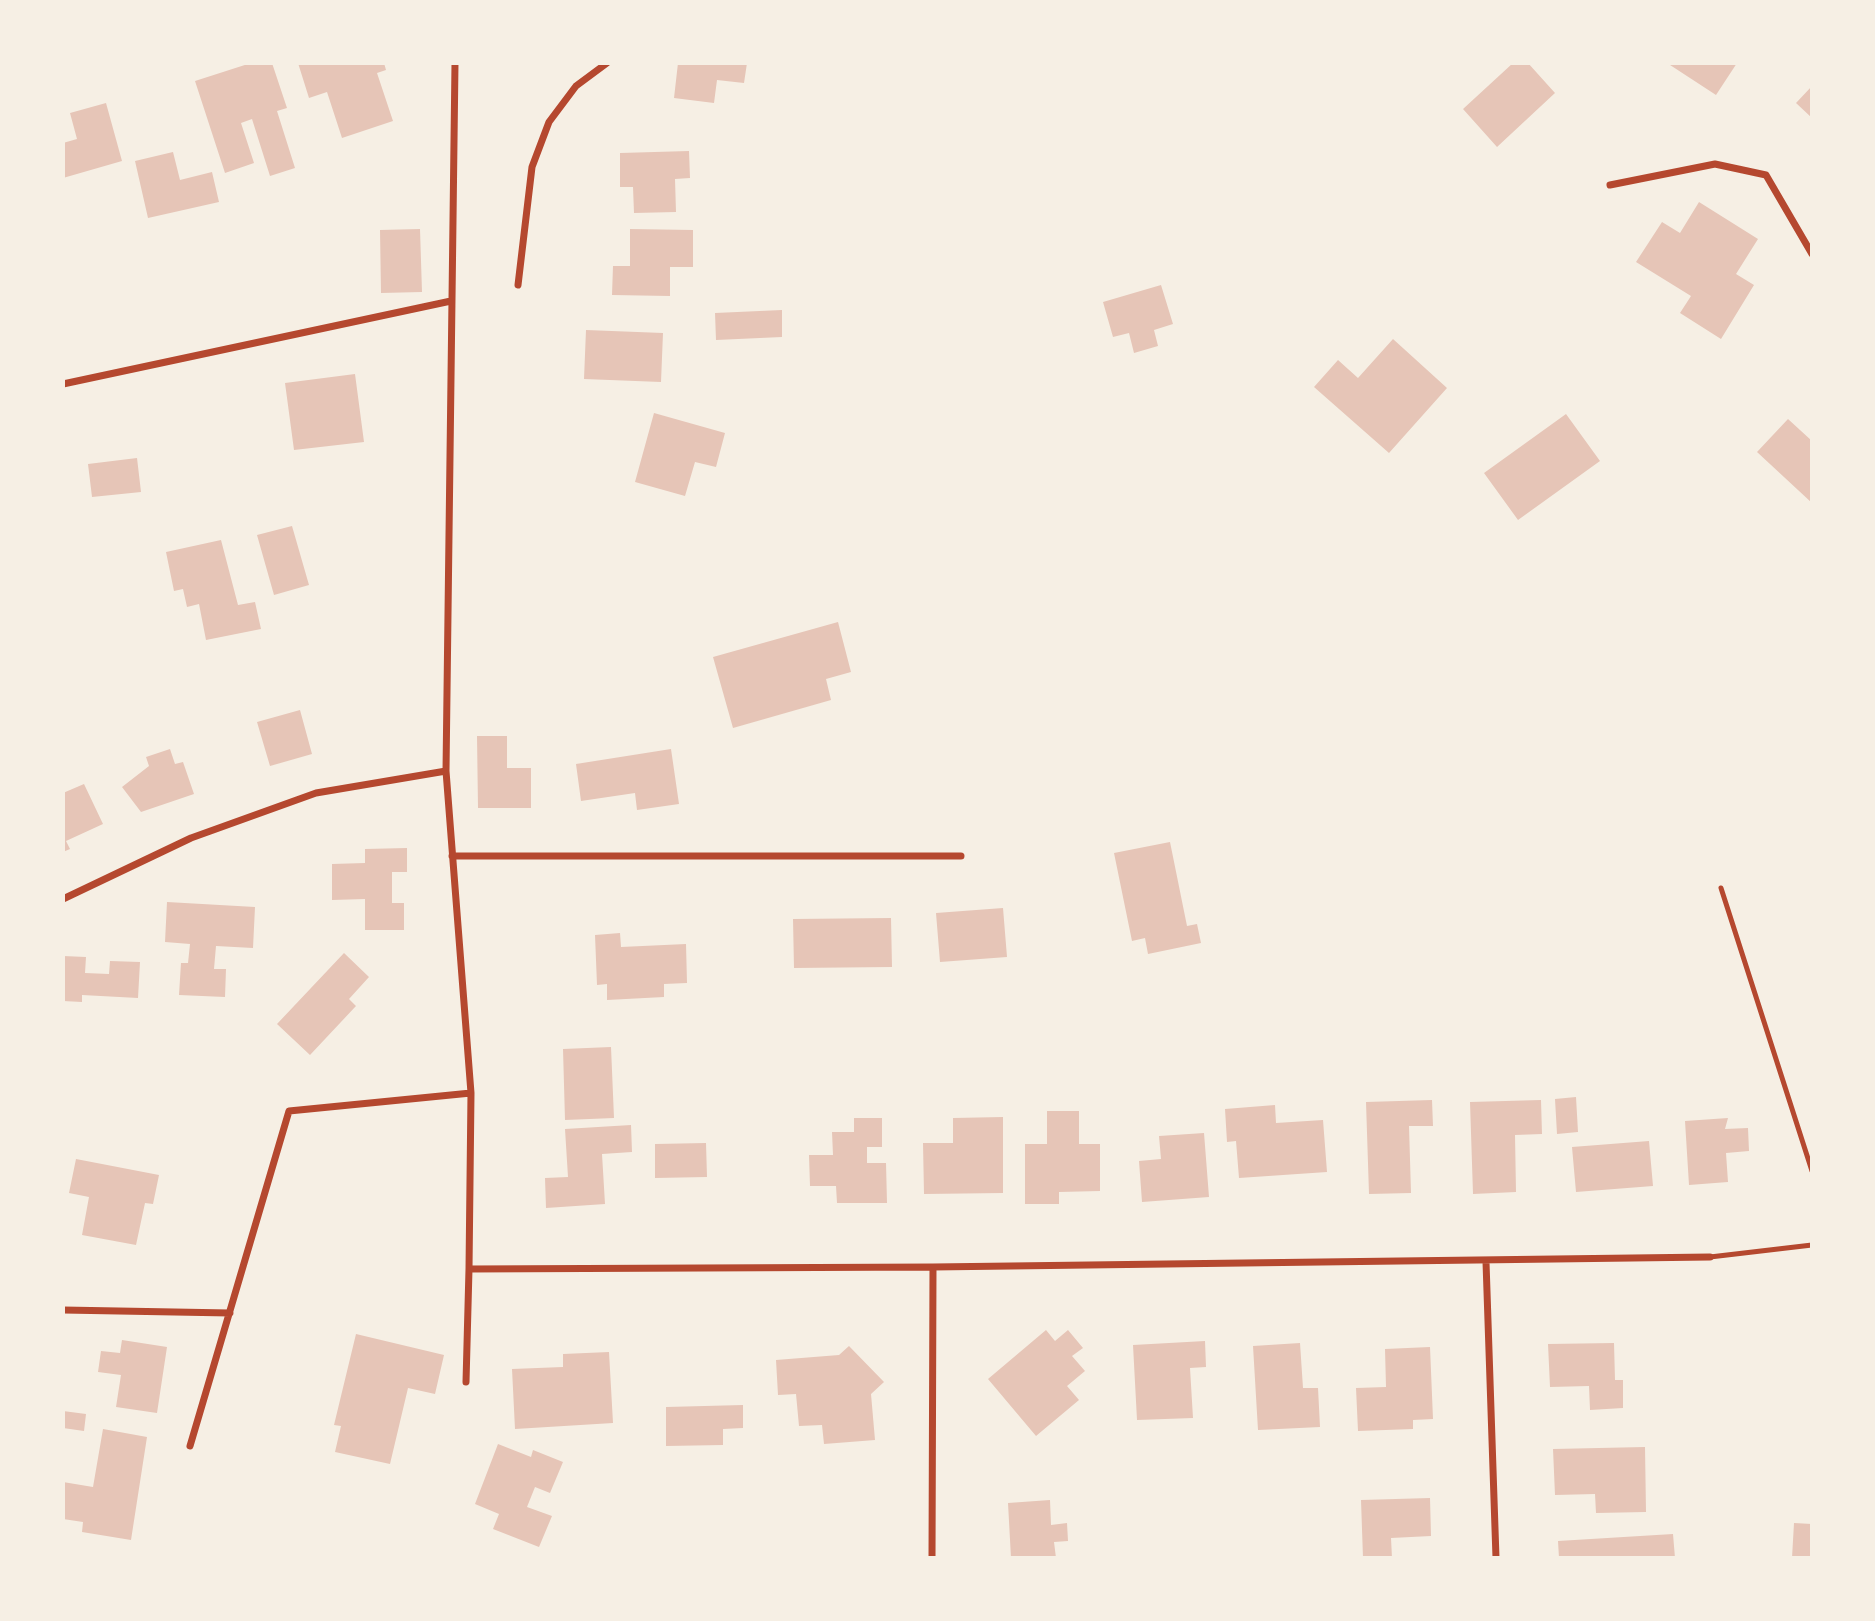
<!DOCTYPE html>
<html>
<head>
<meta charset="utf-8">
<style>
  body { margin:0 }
  #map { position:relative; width:1875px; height:1621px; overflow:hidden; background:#f6efe4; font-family:"Fira Sans",sans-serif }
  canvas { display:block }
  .frame { position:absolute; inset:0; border:65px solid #f6efe4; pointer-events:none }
</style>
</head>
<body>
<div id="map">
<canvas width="1875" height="1621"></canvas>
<div class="frame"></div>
</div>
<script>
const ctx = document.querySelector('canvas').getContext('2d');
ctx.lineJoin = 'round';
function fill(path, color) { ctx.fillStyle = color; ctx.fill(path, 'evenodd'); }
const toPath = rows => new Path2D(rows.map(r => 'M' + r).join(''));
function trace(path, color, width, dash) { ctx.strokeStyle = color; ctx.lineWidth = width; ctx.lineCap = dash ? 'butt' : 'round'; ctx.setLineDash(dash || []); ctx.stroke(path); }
fill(toPath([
  [251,63,272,63,287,108,277,111,295,168,270,176,252,119,241,123,254,163,225,173,195,81],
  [298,63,384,63,386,70,377,73,393,121,342,138,327,92,309,98],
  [678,63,747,63,744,83,717,80,714,103,674,98],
  [1513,63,1528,63,1555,93,1497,147,1463,109],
  [1667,63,1737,63,1716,95],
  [1812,86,1812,118,1796,103],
  [106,103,122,161,63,178,63,143,77,139,70,113],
  [689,151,690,178,675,179,676,212,634,213,633,187,620,187,620,153],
  [173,152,180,180,212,172,219,202,148,218,135,161],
  [1699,202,1758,239,1736,274,1754,285,1721,339,1680,313,1691,296,1636,262,1662,222,1680,233],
  [420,229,422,292,381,293,380,230],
  [630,229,693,230,693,267,670,267,670,296,612,295,613,266,630,266],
  [1161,285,1173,324,1154,330,1158,346,1134,353,1129,333,1113,337,1103,302],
  [782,310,782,337,716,340,715,313],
  [586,330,663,333,661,382,584,379],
  [1393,339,1447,388,1389,453,1314,387,1338,360,1358,378],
  [355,374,364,442,294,450,285,383],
  [654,413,725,433,716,467,695,462,685,496,635,482],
  [1566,414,1600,461,1518,520,1484,473],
  [1788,419,1812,441,1812,503,1757,452],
  [137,458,141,492,92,497,88,464],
  [292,526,309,585,274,595,257,535],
  [221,540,238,605,255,602,261,629,206,640,199,604,187,607,183,589,174,591,166,552],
  [838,622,851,672,826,679,831,700,733,728,713,657],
  [300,710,312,754,270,766,257,722],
  [477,736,507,736,507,768,531,768,531,808,478,808],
  [170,749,175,764,183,762,194,794,141,812,122,787,149,766,146,757],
  [671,749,679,804,637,810,635,793,581,801,576,764],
  [84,784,103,824,66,841,70,849,63,852,63,793],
  [1170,842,1187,926,1197,924,1201,943,1148,954,1145,938,1132,941,1114,853],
  [407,848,407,872,392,872,392,903,404,903,404,930,365,930,365,899,332,900,332,864,365,863,365,849],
  [167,902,255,907,253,948,216,946,214,969,226,969,225,997,179,995,181,963,188,963,190,944,165,942],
  [1003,908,1007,957,940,962,936,913],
  [891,918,892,967,794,968,793,919],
  [620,933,621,947,686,944,687,983,664,984,664,997,607,1000,607,984,597,985,595,935],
  [344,953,369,977,349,999,356,1006,310,1055,277,1024],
  [63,956,86,957,85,973,109,974,110,961,140,962,138,998,82,995,82,1002,63,1001],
  [611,1047,614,1118,565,1120,563,1049],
  [1576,1097,1578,1132,1557,1134,1555,1099],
  [1432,1100,1433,1126,1409,1126,1411,1193,1369,1194,1366,1102],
  [1541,1100,1542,1134,1515,1135,1516,1192,1473,1194,1470,1102],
  [1275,1105,1276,1123,1323,1120,1327,1172,1239,1178,1236,1141,1227,1142,1225,1109],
  [1047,1111,1079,1111,1079,1144,1100,1144,1100,1191,1059,1192,1059,1204,1025,1204,1025,1144,1047,1144],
  [1003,1117,1003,1193,924,1194,923,1143,953,1143,953,1118],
  [854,1118,882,1118,882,1147,867,1147,867,1163,886,1163,887,1203,837,1203,836,1186,810,1186,809,1155,833,1155,832,1132,854,1132],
  [1728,1118,1725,1129,1748,1128,1749,1151,1726,1153,1728,1182,1689,1185,1685,1121],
  [631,1125,632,1152,602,1154,605,1204,546,1208,545,1178,568,1177,565,1129],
  [1204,1133,1209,1197,1142,1202,1139,1161,1161,1159,1159,1136],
  [1649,1141,1653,1186,1576,1192,1572,1147],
  [706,1143,707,1177,655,1178,655,1144],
  [76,1159,159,1175,153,1204,145,1203,136,1245,82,1235,89,1197,69,1193],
  [1046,1330,1055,1341,1068,1330,1083,1348,1072,1356,1085,1371,1067,1386,1079,1400,1036,1436,988,1379],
  [356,1334,444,1355,435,1394,408,1388,390,1464,335,1452,341,1426,334,1425],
  [122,1340,167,1347,157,1413,116,1407,121,1375,98,1372,101,1351,120,1353],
  [1205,1341,1206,1367,1190,1368,1193,1418,1137,1420,1133,1345],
  [1300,1343,1303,1388,1318,1388,1320,1427,1258,1430,1253,1346],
  [1614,1343,1615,1380,1623,1380,1623,1408,1590,1410,1589,1386,1550,1387,1548,1344],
  [849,1346,884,1382,871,1394,875,1440,824,1444,822,1425,799,1426,796,1394,778,1395,776,1360,839,1355],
  [1430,1347,1433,1419,1413,1420,1413,1429,1358,1431,1356,1388,1386,1387,1385,1349],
  [609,1352,613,1423,515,1429,512,1369,563,1367,563,1354],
  [743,1405,743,1428,723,1429,723,1445,666,1446,666,1407],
  [63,1411,86,1414,84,1431,63,1428],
  [103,1429,147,1437,131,1540,82,1532,83,1522,63,1519,63,1482,93,1487],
  [498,1444,531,1457,533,1450,563,1462,550,1493,535,1487,527,1507,552,1516,539,1547,493,1529,499,1514,475,1504],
  [1645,1447,1646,1512,1596,1513,1595,1494,1555,1495,1553,1449],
  [1430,1498,1431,1536,1391,1538,1392,1558,1363,1558,1361,1500],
  [1050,1500,1051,1525,1067,1523,1068,1541,1054,1542,1056,1558,1011,1558,1008,1503],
  [1794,1523,1812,1524,1812,1558,1792,1558],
  [1673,1534,1675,1558,1559,1558,1558,1541]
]), '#e6c5b7');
trace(toPath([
  [1721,888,1812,1171],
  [1710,1257,1812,1245]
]), '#b5482f', 5);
trace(toPath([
  [455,63,446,771,471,1093,469,1269,933,1267,1710,1257],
  [1610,185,1715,164,1766,175,1812,254],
  [518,285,532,167,549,122,576,86,607,63],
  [63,384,451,301],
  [452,856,961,856],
  [63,899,191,838,316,793,446,771],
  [1486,1262,1496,1558],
  [63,1310,230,1313],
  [466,1382,469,1269],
  [190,1446,289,1111,471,1093],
  [932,1558,933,1267]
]), '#b5482f', 7);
</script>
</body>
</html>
